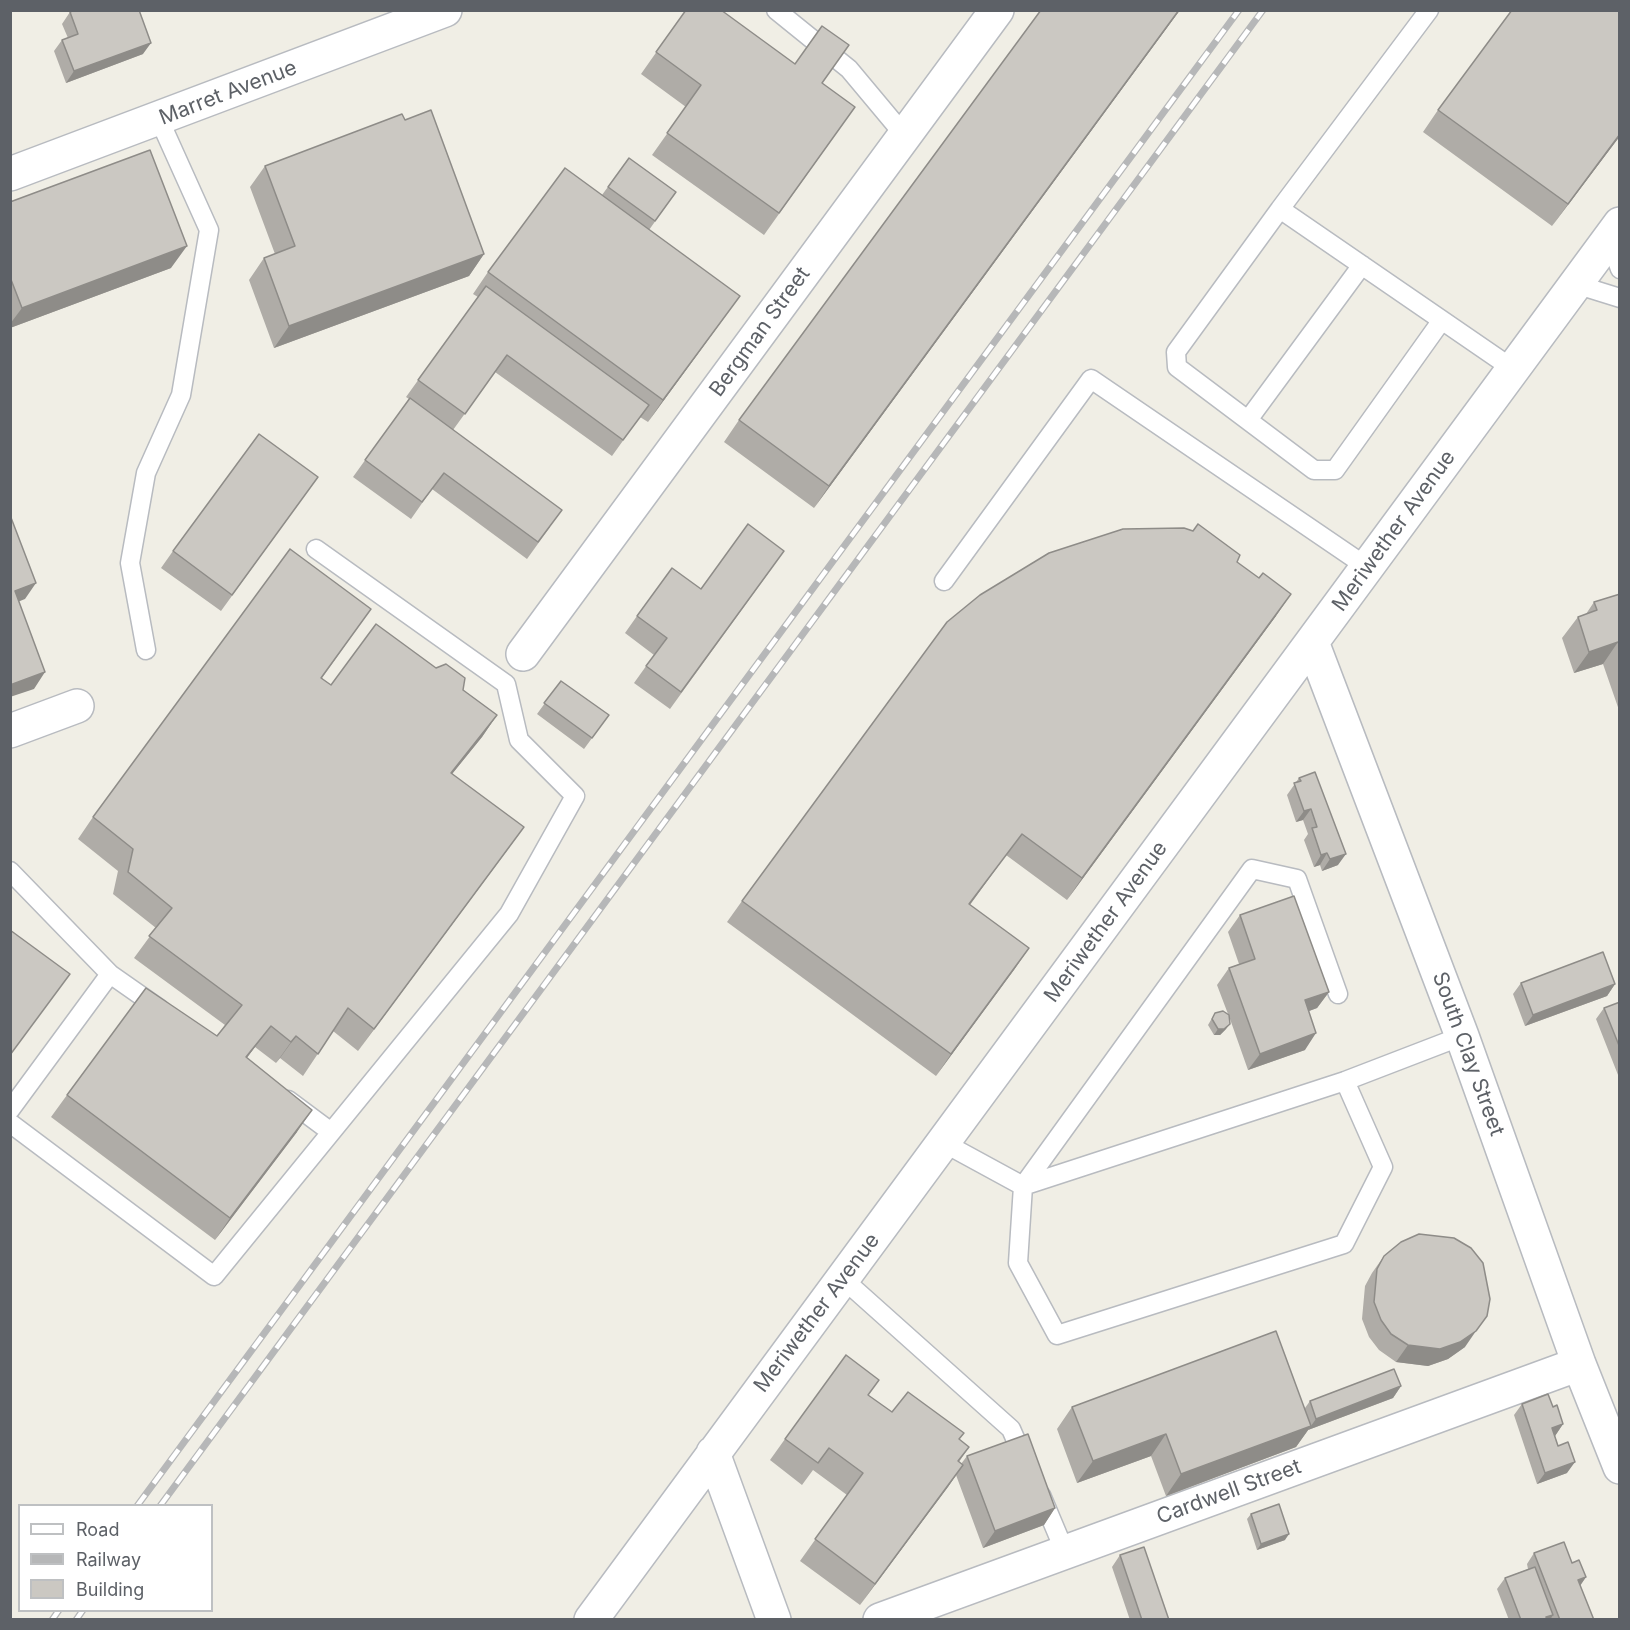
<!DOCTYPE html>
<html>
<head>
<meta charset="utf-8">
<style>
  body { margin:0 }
  #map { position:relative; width:1630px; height:1630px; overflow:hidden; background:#f0eee5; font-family:Inter,sans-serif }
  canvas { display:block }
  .frame { position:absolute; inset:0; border:12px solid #5d6167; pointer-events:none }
  .legend { position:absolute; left:18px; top:1504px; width:195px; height:108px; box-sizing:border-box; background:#fff; border:2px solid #bec0c2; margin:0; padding:8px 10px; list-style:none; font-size:18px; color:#5d6167 }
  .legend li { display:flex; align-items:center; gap:12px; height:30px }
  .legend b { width:30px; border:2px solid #bec0c2 }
</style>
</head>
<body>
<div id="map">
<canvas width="1630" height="1630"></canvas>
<div class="frame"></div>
<ul class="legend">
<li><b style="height:8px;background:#fff"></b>Road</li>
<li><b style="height:8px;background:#b6b7b8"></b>Railway</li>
<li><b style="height:16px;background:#cbc8c2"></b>Building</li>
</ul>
</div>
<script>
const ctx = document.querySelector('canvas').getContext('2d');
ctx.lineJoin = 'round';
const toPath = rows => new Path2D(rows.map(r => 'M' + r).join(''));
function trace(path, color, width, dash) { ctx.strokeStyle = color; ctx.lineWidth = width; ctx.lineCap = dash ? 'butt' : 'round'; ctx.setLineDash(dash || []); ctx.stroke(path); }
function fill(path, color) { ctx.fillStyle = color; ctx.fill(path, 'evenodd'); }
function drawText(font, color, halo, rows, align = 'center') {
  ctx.font = font + ' Inter,sans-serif'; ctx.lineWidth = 5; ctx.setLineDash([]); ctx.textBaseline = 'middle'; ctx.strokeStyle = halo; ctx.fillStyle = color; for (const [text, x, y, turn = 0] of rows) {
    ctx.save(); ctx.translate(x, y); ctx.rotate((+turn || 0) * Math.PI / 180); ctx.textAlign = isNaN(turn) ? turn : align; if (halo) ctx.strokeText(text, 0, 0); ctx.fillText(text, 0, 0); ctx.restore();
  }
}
const service = toPath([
  [776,10,849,69,905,136],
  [1280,209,1429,10],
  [1609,238,1620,269],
  [1575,284,1620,298],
  [1442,320,1335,470,1314,470,1177,367,1176,352,1280,209,1513,369],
  [1248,420,1362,265],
  [944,581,1091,379,1367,567],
  [146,650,130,563,146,473,181,395,209,230,159,119],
  [10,871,110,974,10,1110],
  [110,974,160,1009],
  [1338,994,1297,879,1252,869,1023,1186,1018,1263,1057,1335,1344,1244,1383,1167,1345,1081],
  [288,1100,331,1132],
  [10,1123,214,1276,509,914,575,796,519,740,506,684,316,549],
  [944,1143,1023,1186,1345,1081,1462,1036],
  [842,1278,1011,1429,1024,1459],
  [1041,1495,1065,1552]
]);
const minor = toPath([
  [10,174,445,10],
  [1312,642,1462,1036,1579,1364,1620,1467],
  [523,654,997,10],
  [10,731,77,706],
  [713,1453,774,1620],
  [591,1620,1620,224],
  [880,1620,1579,1364]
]);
trace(service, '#b8bbc0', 21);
trace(minor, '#b8bbc0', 36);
trace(service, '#fff', 18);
trace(minor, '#fff', 33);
const rail = toPath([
  [137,1506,1239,10],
  [160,1506,1263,10],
  [52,1620,59,1610],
  [76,1620,83,1610]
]);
trace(rail, '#b6b7b8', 7);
trace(rail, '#fff', 4.5, [14]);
fill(toPath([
  [686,10,822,83,855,107,764,235,652,155,686,107,641,74],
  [1180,10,814,508,724,442,739,420],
  [1620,10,1620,136,1552,226,1423,132,1438,110],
  [70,12,143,54,66,83,54,51,62,40,68,38,62,24],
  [405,120,484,254,469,276,274,348,249,280,264,258,275,254,250,187,265,166],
  [629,158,676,192,649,230,740,296,648,422,640,417,612,456,495,372,453,430,550,527,527,559,432,489,411,519,353,477,409,399,406,397,478,297,473,294,488,272,602,195],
  [10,202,171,268,10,328],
  [318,477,221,611,161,568,173,551],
  [1237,562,1276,616,1067,900,1006,855,970,905,1029,948,936,1076,727,922,742,901],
  [772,568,670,709,634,683,654,655,625,633,637,616,701,589],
  [1620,594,1620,713,1603,664,1574,673,1562,638,1578,617,1586,614,1594,602],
  [371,609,322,678,331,685,463,690,497,715,482,737,452,774,508,849,358,1051,333,1031,303,1076,280,1058,276,1063,255,1047,247,1058,297,1132,215,1240,51,1117,67,1095,217,1036,225,1025,134,958,156,928,113,894,118,871,78,839,93,817],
  [561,681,609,715,584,749,537,714],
  [1299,778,1338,865,1322,871,1320,865,1314,867,1304,840,1308,834,1303,820,1296,822,1287,795],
  [1240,915,1329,992,1317,1008,1309,1011,1305,1050,1248,1070,1230,1019,1226,1029,1220,1035,1214,1035,1208,1025,1215,1013,1228,1014,1217,985,1229,968,1239,964,1228,932],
  [1521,983,1615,984,1607,996,1525,1026,1513,994],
  [1620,1002,1620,1080,1596,1019,1604,1008],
  [1384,1256,1465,1347,1448,1359,1428,1366,1396,1362,1379,1350,1369,1337,1362,1319,1365,1286,1372,1273],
  [1401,1386,1393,1398,1308,1430,1296,1447,1166,1496,1151,1456,1077,1483,1057,1429,1072,1407,1305,1408,1310,1401],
  [868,1395,892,1412,959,1439,969,1447,959,1462,961,1464,967,1456,1055,1508,1044,1525,983,1548,956,1475,860,1605,800,1561,847,1495,813,1470,802,1485,770,1460,785,1439],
  [1522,1404,1553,1407,1563,1424,1555,1436,1567,1473,1537,1484,1514,1415],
  [1251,1514,1285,1540,1257,1550,1247,1519],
  [1534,1553,1572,1563,1586,1577,1580,1585,1594,1620,1509,1620,1497,1589,1505,1578,1528,1569,1527,1564],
  [1120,1555,1169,1620,1130,1620,1112,1567]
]), '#afaca7');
fill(toPath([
  [1179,10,1180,10,814,508,829,486],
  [151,43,143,54,66,83,74,71],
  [1620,134,1620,136,1552,226,1568,204],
  [187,246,171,268,10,328,10,324,22,308],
  [484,254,469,276,274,348,289,326],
  [740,296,724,318,648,422,663,400],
  [36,583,25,599,10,605,15,591],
  [1291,594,1276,616,1067,900,1082,878],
  [1618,642,1603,664,1574,673,1589,652],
  [45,672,34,689,10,697,10,685],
  [497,715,482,737,435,795,451,773],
  [1311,809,1303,820,1296,822,1304,811],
  [524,827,508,849,358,1051,374,1029],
  [1022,834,1006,855,954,926,969,904],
  [1327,853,1320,865,1314,867,1321,855],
  [1346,854,1338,865,1322,871,1330,859],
  [1029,948,1014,970,936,1076,951,1054],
  [1615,984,1607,996,1525,1026,1533,1015],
  [1329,992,1317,1008,1293,1017,1305,1000],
  [1230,1024,1226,1029,1220,1035,1214,1035,1218,1029],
  [271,1026,255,1047,230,1079,246,1057],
  [1316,1033,1305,1050,1248,1070,1260,1054],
  [296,1036,280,1058,276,1063,291,1042],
  [312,1110,297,1132,215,1240,230,1218],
  [1476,1331,1465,1347,1448,1359,1428,1366,1396,1362,1408,1345],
  [1401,1386,1393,1398,1308,1430,1316,1419],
  [1563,1424,1555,1436,1544,1439,1552,1428],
  [1311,1426,1296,1447,1166,1496,1181,1474],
  [1166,1434,1151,1456,1077,1483,1093,1461],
  [1575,1462,1567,1473,1537,1484,1545,1473],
  [963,1465,948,1487,860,1605,875,1584],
  [1055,1508,1044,1525,983,1548,995,1531],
  [1289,1534,1285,1540,1257,1550,1261,1544],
  [1586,1577,1578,1589,1578,1580],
  [1553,1615,1550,1620,1545,1620,1546,1617]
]), '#8e8c88');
const building = toPath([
  [75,10,139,10,151,43,74,71,62,40,78,34,70,12,75,10],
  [686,10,721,10,795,64,822,26,849,45,822,83,855,107,779,213,667,133,701,85,656,52,686,10],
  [1041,10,1179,10,829,486,739,420,1041,10],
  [1512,10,1620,10,1620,134,1568,204,1438,110,1512,10],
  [431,110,484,254,289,326,264,258,295,246,265,166,402,114,405,120,431,110],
  [150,150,187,246,22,308,10,277,10,202,150,150],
  [629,158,676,192,655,221,608,187,629,158],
  [565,168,740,296,663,400,488,272,565,168],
  [486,286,649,405,623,440,507,355,465,414,418,380,486,286],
  [410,398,562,510,538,542,444,473,422,502,365,460,410,398],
  [259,434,318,477,232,595,173,551,259,434],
  [10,515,36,583,15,591,45,672,10,685,10,515],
  [748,524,784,551,681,692,646,666,667,638,637,616,672,568,701,589,748,524],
  [1198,524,1240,555,1237,562,1259,578,1263,573,1291,594,1082,878,1022,834,969,904,1029,948,951,1054,742,901,947,622,980,595,1049,553,1123,529,1184,528,1193,531,1198,524],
  [290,549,371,609,321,678,331,685,376,624,436,668,446,664,465,678,463,690,497,715,451,773,524,827,374,1029,348,1008,318,1054,296,1036,291,1042,271,1026,246,1057,312,1110,230,1218,67,1095,146,988,217,1036,242,1005,149,936,172,908,128,872,133,849,93,817,290,549],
  [1620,594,1620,645,1618,642,1589,652,1578,617,1597,610,1594,602,1620,594],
  [561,681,609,715,592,738,544,703,561,681],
  [1315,772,1346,854,1330,859,1327,853,1321,855,1312,828,1317,827,1311,809,1304,811,1294,783,1301,781,1299,778,1315,772],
  [1294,896,1329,992,1305,1000,1316,1033,1260,1054,1229,968,1255,959,1240,915,1294,896],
  [10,930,70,974,10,1055,10,930],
  [1603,952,1615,984,1533,1015,1521,983,1603,952],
  [1620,1002,1620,1048,1604,1008,1620,1002],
  [1223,1011,1229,1015,1230,1024,1224,1029,1218,1029,1212,1019,1215,1013,1223,1011],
  [1419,1234,1454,1238,1471,1248,1483,1263,1490,1299,1487,1316,1476,1331,1460,1342,1440,1349,1408,1345,1391,1334,1381,1320,1374,1302,1377,1269,1384,1256,1401,1242,1419,1234],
  [1276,1331,1311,1426,1181,1474,1166,1434,1093,1461,1072,1407,1276,1331],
  [846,1355,879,1380,868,1395,892,1412,908,1392,964,1433,959,1439,969,1447,958,1461,963,1465,875,1584,815,1539,863,1473,829,1448,818,1463,785,1439,846,1355],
  [1394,1369,1401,1386,1316,1419,1310,1401,1394,1369],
  [1548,1394,1553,1407,1557,1405,1563,1424,1552,1428,1558,1446,1568,1442,1575,1462,1545,1473,1522,1404,1548,1394],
  [1028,1434,1055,1508,995,1531,967,1456,1028,1434],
  [1279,1504,1289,1534,1261,1544,1251,1514,1279,1504],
  [1564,1542,1572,1563,1579,1560,1586,1577,1578,1580,1594,1620,1560,1620,1534,1553,1564,1542],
  [1144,1547,1169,1620,1142,1620,1120,1555,1144,1547],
  [1535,1567,1553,1615,1546,1617,1547,1620,1521,1620,1505,1578,1535,1567]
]);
fill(building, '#cbc8c2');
trace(building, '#8e8c88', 1.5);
drawText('21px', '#5d6167', '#fff', [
  ["Marret Avenue",228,93,-21],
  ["Bergman Street",760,332,-54],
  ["Meriwether Avenue",1394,531,-54],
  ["Meriwether Avenue",1106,922,-54],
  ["South Clay Street",1468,1054,70],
  ["Meriwether Avenue",817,1313,-53],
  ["Cardwell Street",1229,1492,-20]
]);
</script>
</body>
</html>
